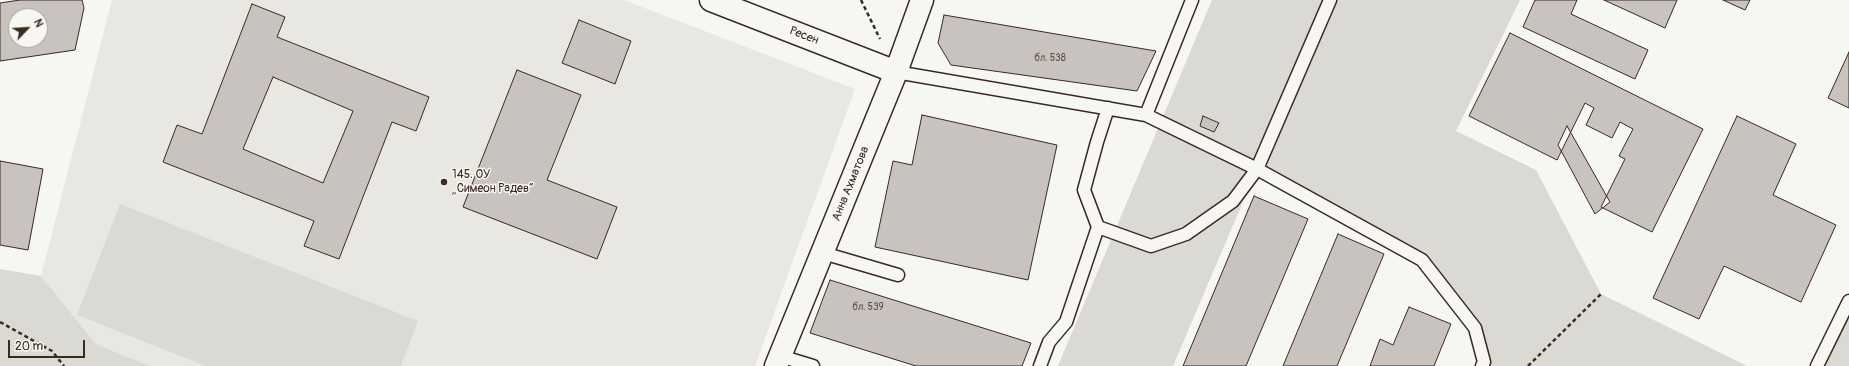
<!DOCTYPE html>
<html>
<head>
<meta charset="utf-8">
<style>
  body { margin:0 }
  #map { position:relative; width:1849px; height:366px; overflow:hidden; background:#f6f6f2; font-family:Pangolin,sans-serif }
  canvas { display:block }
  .north { position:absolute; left:8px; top:8px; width:40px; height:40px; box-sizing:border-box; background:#f6f6f2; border:1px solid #aba49d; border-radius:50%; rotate:65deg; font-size:11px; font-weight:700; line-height:16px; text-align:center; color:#3b2a1e }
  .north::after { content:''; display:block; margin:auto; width:14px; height:18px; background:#3b2a1e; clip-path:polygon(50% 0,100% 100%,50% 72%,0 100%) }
  .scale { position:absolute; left:8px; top:340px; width:77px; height:18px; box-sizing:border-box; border:2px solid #3b2a1e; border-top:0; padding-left:5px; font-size:12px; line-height:14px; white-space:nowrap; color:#3b2a1e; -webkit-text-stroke:3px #f6f6f2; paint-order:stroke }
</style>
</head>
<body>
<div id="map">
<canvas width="1849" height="366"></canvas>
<div class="north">N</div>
<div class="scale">20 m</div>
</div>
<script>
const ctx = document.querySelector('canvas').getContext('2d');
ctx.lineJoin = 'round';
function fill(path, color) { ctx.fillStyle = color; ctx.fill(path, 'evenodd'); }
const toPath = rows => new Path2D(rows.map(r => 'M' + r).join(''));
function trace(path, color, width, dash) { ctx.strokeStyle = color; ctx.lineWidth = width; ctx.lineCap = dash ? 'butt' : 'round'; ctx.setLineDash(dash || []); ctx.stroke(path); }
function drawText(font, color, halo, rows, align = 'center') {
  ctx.font = font + ' Pangolin,sans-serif'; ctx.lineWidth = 3; ctx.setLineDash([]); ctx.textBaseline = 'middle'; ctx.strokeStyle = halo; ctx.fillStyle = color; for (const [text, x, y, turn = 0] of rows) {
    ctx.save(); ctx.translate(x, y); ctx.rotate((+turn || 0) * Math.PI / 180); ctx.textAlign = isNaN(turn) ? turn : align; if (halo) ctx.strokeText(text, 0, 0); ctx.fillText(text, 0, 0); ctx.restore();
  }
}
fill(toPath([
  [112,0,624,0,855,89,755,366,150,366,96,344,41,276]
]), '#e8e7e2');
fill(toPath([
  [1212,0,1520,0,1456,131,1536,170,1601,294,1747,366,1482,366,1475,328,1422,260,1257,169,1173,366,1058,366],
  [120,204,418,321,401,366,206,366,77,315],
  [0,269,41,276,96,344,150,366,0,366],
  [1849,301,1849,366,1817,366]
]), '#dad9d3');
const building = toPath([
  [20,0,82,0,84,8,75,50,0,61,0,3,20,0],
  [16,16,40,16,40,40,16,40,16,16],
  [1535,0,1577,0,1571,14,1648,50,1635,79,1523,27,1535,0],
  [1604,0,1677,0,1665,28,1604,0],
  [1723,0,1750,0,1745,10,1723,0],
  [252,4,285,17,277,37,429,97,416,131,392,122,339,259,304,246,314,221,163,162,177,125,202,134,252,4],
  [273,77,353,111,323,183,243,149,273,77],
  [944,15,1156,51,1137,91,951,65,938,43,944,15],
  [579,20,631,41,615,84,562,63,579,20],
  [1510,33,1703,129,1652,232,1601,207,1625,159,1619,156,1633,129,1620,122,1612,138,1586,125,1594,108,1585,103,1557,160,1469,116,1510,33],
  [1849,52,1849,108,1828,98,1849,52],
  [517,70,581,95,547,180,617,207,597,259,463,207,517,70],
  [922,115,1057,145,1028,280,875,247,893,161,912,165,922,115],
  [1203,116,1219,123,1214,132,1200,126,1203,116],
  [1737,116,1796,144,1773,195,1836,225,1801,302,1724,266,1699,319,1653,298,1737,116],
  [1567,126,1610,202,1595,214,1558,145,1567,126],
  [0,161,43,169,28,250,0,245,0,161],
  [1254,196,1308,219,1246,366,1183,366,1254,196],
  [1338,234,1384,254,1337,366,1283,366,1338,234],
  [830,280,1031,343,1022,366,916,366,810,333,830,280],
  [1409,307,1451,324,1434,366,1370,366,1380,339,1393,345,1409,307]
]);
fill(building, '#c8c3be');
trace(building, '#3b2a1e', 1);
const service = toPath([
  [896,72,1146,115,1257,169,1422,260,1475,328,1484,362,1482,366],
  [1146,115,1192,0],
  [1098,227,1151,246,1186,234,1233,201,1257,169,1330,0],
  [823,253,898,275],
  [780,356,813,366],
  [1040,366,1049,342,1066,322,1098,227,1084,190,1097,142,1108,108],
  [1817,366,1849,301]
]);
const minor = toPath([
  [776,366,896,72]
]);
const tertiary = toPath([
  [711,0,896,72,922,0]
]);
trace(service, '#3b2a1e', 15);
trace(minor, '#3b2a1e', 25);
trace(tertiary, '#3b2a1e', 25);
trace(toPath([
  [861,0,880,39],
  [0,322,52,351,64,366],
  [1528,366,1601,294]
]), '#3b2a1e', 2.5, [4, 3]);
trace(service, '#f6f6f2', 12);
trace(minor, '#f6f6f2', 22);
trace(tertiary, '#f6f6f2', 22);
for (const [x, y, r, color] of [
  [444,182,4,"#3b2a1e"]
]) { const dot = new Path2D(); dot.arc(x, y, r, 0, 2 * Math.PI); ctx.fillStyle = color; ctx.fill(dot); trace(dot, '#f6f6f2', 1.5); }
drawText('10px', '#5e5046', null, [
  ["бл. 538",1050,58],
  ["бл. 539",868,307]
]);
drawText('12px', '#3b2a1e', '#f6f6f2', [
  ["Ресен",804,36,21],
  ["Анна Ахматова",851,184,-68]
]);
drawText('12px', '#3b2a1e', '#f6f6f2', [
  ["145. ОУ",452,175],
  ["„Симеон Радев“",452,189]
], 'left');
</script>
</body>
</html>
